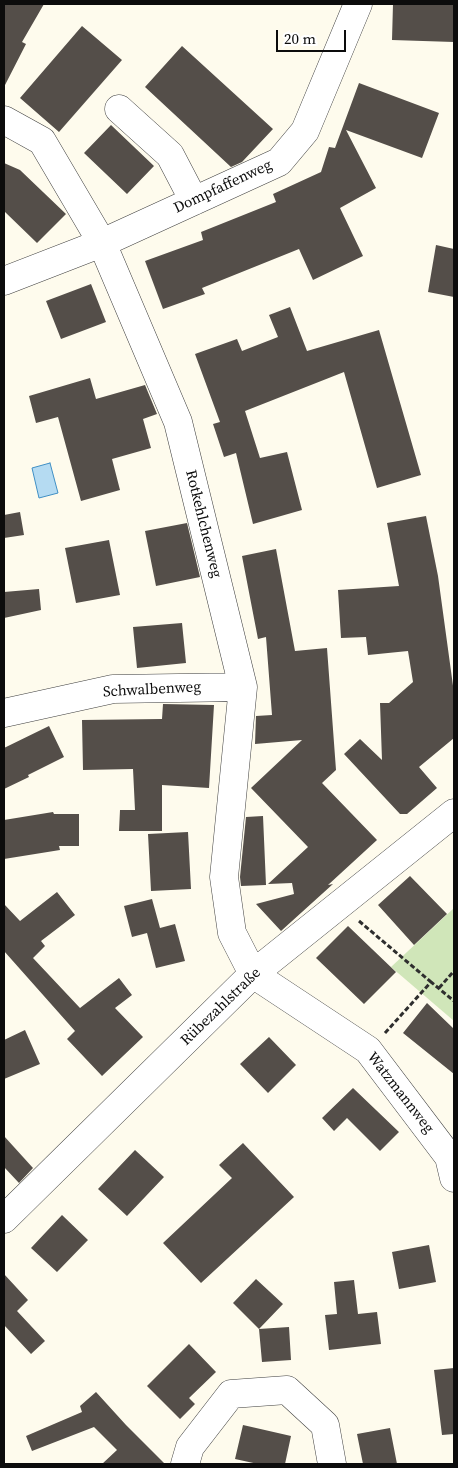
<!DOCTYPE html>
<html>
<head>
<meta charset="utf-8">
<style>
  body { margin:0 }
  #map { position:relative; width:458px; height:1468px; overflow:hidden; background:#fefbed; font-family:"Source Serif 4",serif }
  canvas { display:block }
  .frame { position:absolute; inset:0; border:5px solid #0c0c0c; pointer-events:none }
  .scale { position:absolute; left:276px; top:30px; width:70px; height:22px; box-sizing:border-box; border:2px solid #0c0c0c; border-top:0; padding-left:6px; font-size:15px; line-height:18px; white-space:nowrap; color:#0c0c0c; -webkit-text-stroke:4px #fff; paint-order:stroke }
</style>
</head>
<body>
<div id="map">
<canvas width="458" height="1468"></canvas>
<div class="frame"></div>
<div class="scale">20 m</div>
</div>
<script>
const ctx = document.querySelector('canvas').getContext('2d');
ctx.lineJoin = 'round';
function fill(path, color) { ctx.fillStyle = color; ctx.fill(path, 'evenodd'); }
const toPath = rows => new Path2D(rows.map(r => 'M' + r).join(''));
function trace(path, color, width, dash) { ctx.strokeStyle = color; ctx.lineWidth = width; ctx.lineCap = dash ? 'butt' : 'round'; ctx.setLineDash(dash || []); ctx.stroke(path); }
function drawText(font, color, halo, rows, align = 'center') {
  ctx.font = font + ' "Source Serif 4",serif'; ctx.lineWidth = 5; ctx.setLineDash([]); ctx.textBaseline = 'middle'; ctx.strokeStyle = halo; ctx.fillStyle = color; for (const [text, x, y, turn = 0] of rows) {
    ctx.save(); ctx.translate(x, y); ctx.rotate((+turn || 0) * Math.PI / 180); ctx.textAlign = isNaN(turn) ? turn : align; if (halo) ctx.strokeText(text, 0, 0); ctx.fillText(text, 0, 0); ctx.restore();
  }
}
fill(toPath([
  [454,908,454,1021,391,967]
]), '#d0e6b9');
const water = toPath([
  [50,463,58,493,39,498,32,468,50,463]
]);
fill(water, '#b5dbf2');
trace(water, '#408fc4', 1);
fill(toPath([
  [4,4,44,4,22,42,26,44,4,87],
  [393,4,454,4,454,42,392,40],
  [82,26,122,60,59,132,20,98],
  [182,46,273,129,242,162,231,167,145,87],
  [359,83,439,113,422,158,346,130,376,188,340,208,363,256,313,280,299,249,202,288,205,294,163,309,145,261,203,240,201,232,276,202,273,194,321,172,329,147,335,148],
  [111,125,154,166,127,194,84,153],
  [4,163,20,170,66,214,37,243,4,211],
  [436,245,454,249,454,297,428,292],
  [91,284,106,322,61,339,46,301],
  [290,307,307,351,379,330,421,475,377,488,344,372,245,411,260,458,287,452,302,510,253,524,236,453,224,457,213,424,220,422,195,354,237,339,242,351,278,337,269,315],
  [90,378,96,399,145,385,157,414,143,419,151,448,112,459,120,490,81,501,58,417,36,423,29,396],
  [20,512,24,535,4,538,4,515],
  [426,516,438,576,454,693,454,738,419,767,437,788,407,814,400,814,344,754,360,739,382,760,380,703,389,703,413,682,408,651,368,655,366,637,341,638,338,590,399,586,387,523],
  [187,523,200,577,156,586,145,531],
  [109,540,120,595,76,603,65,548],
  [276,549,295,651,327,648,336,770,322,783,377,840,328,885,333,884,281,931,256,904,294,894,292,883,268,884,308,847,251,788,302,740,255,744,256,716,272,715,266,637,258,639,242,556],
  [39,589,41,610,4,618,4,592],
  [182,623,186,663,137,668,133,627],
  [163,704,214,705,209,788,162,785,162,831,119,831,120,810,135,810,133,769,83,770,82,720,162,719],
  [49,726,64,757,28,775,29,777,4,789,4,748],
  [53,812,54,814,79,814,79,846,59,846,60,850,4,859,4,820],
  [263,816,266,885,241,886,240,877,246,817],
  [188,832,191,889,151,891,148,834],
  [410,876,447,914,414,945,378,905],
  [57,892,75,915,41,941,45,946,33,958,80,1008,119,978,132,995,115,1008,143,1037,102,1076,67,1039,75,1031,4,951,4,904,20,921],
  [152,899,160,928,175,924,185,961,156,968,147,933,132,937,124,906],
  [348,926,396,972,364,1004,316,958],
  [427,1003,454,1029,454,1074,403,1033],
  [25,1030,40,1064,4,1079,4,1040],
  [269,1037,296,1065,268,1093,240,1064],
  [353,1088,399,1132,380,1151,347,1118,334,1131,322,1118],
  [4,1136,33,1168,19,1183,4,1167],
  [243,1143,294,1197,201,1283,163,1243,232,1178,219,1165],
  [135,1150,164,1177,127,1216,98,1189],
  [62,1215,88,1240,57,1272,31,1248],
  [429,1245,436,1282,399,1289,392,1252],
  [4,1274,28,1300,17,1311,45,1341,31,1354,4,1325],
  [256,1279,283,1304,259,1329,233,1303],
  [354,1280,358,1314,377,1312,381,1344,329,1350,325,1315,337,1314,334,1282],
  [289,1327,291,1360,262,1362,259,1329],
  [189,1344,216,1372,189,1398,195,1404,180,1419,147,1386],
  [454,1368,454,1434,442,1435,434,1370],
  [96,1392,126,1425,165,1464,102,1464,117,1450,94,1427,32,1451,26,1436,82,1412,80,1406],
  [243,1425,291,1436,285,1464,258,1464,235,1459],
  [390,1428,397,1464,363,1464,357,1434]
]), '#544e49');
const minor = toPath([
  [119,109,170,155,194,201],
  [4,120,42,141,102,243,178,422,243,687,224,877,232,933,253,974,368,1050,449,1157,454,1178],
  [4,281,102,243,279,162,305,131,358,4],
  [4,713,113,689,243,687],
  [4,1219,253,974,454,813],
  [185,1464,190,1447,231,1394,287,1390,325,1425,332,1464]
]);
trace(minor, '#3f3f3f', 29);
trace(toPath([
  [359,921,431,982],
  [439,988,454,971],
  [385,1033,431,982,454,1001]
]), '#2e2e2e', 3, [5, 2.5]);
trace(minor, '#fff', 28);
drawText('15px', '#0c0c0c', '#fff', [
  ["Dompfaffenweg",223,187,-25],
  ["Rotkehlchenweg",203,524,76],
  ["Schwalbenweg",152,690,-3],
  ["Rübezahlstraße",221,1007,-44],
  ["Watzmannweg",400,1093,52]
]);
</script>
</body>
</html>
